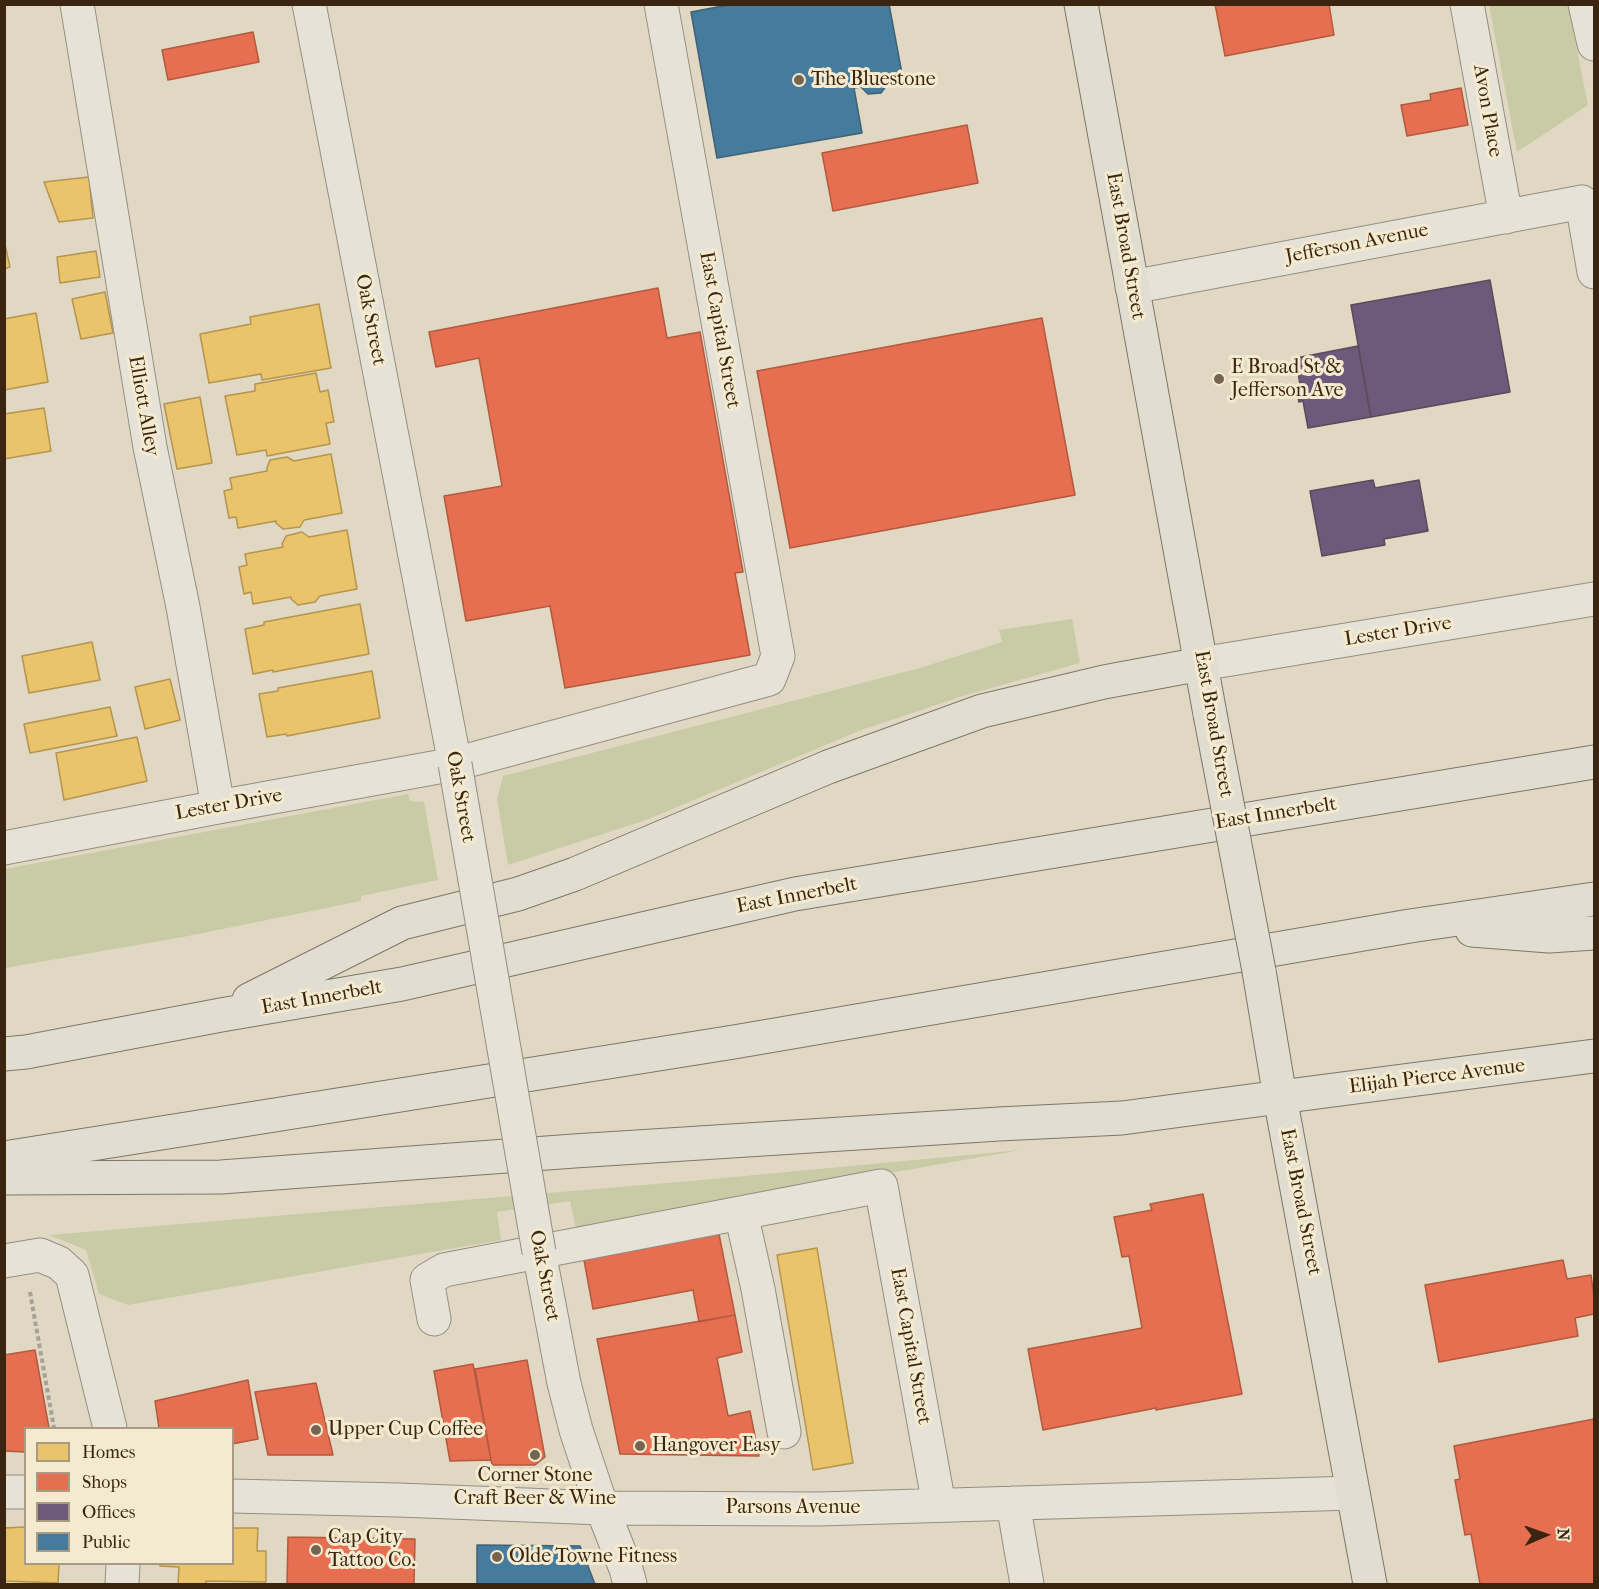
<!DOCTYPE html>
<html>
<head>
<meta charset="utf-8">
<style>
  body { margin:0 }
  #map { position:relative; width:1599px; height:1589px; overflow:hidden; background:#e0d8c3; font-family:"IM FELL French Canon",serif }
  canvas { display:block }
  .frame { position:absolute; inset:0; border:6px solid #3b2510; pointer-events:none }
  .legend { position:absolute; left:24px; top:1427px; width:210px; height:138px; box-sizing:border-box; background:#f3ead0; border:2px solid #a99b83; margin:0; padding:8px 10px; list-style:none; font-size:18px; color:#3b2510 }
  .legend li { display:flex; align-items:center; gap:12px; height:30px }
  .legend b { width:30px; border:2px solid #a99b83 }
  .north { position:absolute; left:1515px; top:1505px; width:60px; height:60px; -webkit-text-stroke:4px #f3ead0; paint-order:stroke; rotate:88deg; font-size:16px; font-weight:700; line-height:24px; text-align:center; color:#3b2510 }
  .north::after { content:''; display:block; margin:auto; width:21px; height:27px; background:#3b2510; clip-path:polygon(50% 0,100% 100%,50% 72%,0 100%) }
</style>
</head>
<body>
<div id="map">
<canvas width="1599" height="1589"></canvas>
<div class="frame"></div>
<ul class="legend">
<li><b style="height:16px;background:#e9c46a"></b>Homes</li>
<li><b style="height:16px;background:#e76f51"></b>Shops</li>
<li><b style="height:16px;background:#6d597a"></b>Offices</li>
<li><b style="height:16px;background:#457b9d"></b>Public</li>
</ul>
<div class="north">N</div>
</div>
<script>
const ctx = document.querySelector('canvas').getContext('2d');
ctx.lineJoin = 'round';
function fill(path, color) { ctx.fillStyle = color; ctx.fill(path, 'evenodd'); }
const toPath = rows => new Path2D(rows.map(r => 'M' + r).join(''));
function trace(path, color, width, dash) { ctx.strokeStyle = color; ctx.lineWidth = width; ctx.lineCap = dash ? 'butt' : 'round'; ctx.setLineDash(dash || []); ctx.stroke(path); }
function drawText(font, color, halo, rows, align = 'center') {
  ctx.font = font + ' "IM FELL French Canon",serif'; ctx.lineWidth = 6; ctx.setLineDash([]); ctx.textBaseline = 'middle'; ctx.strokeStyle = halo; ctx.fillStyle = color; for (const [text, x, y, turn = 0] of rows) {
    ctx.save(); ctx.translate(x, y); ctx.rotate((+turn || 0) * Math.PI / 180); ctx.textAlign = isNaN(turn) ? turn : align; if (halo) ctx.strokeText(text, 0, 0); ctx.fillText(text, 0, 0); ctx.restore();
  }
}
fill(toPath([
  [1489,5,1568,5,1588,105,1517,152],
  [1072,619,1080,663,963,696,864,729,646,820,508,865,497,799,503,776,920,668,1002,642,999,630],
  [408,794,410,801,424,802,438,880,361,896,361,901,183,937,5,968,5,869],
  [1021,1150,576,1228,570,1201,497,1212,501,1240,128,1305,99,1294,86,1250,49,1235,691,1181]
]), '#c9cba6');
const homes = toPath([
  [89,177,93,218,59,222,44,182,89,177],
  [4,240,10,267,4,269,4,240],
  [96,251,100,277,60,283,57,257,96,251],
  [105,292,113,333,81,339,72,299,105,292],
  [319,304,331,368,262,380,261,374,209,383,200,334,251,324,250,317,319,304],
  [36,313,48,382,4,390,4,319,36,313],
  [316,373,320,392,328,390,334,422,326,423,330,444,267,456,266,450,237,455,225,396,255,391,255,384,316,373],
  [200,397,212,463,177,469,164,404,200,397],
  [44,408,51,451,4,459,4,414,44,408],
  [331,454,342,513,304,520,300,527,283,529,276,523,276,521,238,528,236,517,229,518,224,491,232,489,230,478,267,471,267,468,270,460,287,457,294,461,331,454],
  [347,530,357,589,320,596,315,602,298,605,291,599,291,597,253,604,251,592,244,594,239,567,247,565,245,554,283,547,282,544,286,536,302,532,309,537,347,530],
  [360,604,369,654,273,672,273,670,253,674,245,629,264,625,264,622,360,604],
  [92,642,100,680,29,693,22,656,92,642],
  [372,671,380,718,287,736,286,734,267,737,259,694,278,691,278,688,372,671],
  [170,679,180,720,145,729,135,687,170,679],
  [110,707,117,736,30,753,24,724,110,707],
  [137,737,147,781,64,800,56,753,137,737],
  [817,1248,853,1463,813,1470,777,1255,817,1248],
  [26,1527,26,1564,59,1564,58,1583,4,1581,4,1528,26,1527],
  [232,1528,258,1528,257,1551,266,1551,266,1582,206,1581,206,1584,178,1584,179,1567,160,1566,160,1564,232,1564,232,1528]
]);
fill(homes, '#e9c46a');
trace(homes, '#b5944f', 1.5);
const shops = toPath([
  [1215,4,1329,4,1334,35,1225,56,1215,4],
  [253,32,259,62,168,80,162,50,253,32],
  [1461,88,1468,125,1407,136,1401,105,1431,100,1430,94,1461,88],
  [967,125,978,183,833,211,822,153,967,125],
  [658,288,667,338,700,332,743,572,735,573,750,655,565,688,550,606,466,621,444,496,502,486,479,358,436,367,429,332,658,288],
  [1042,318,1075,495,790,548,757,371,1042,318],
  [1203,1194,1242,1394,1156,1410,1156,1408,1043,1430,1028,1349,1142,1328,1129,1256,1122,1257,1114,1217,1152,1210,1150,1204,1203,1194],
  [719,1234,735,1315,699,1322,693,1290,593,1309,584,1260,719,1234],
  [1563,1260,1567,1279,1591,1275,1594,1297,1594,1314,1575,1318,1578,1336,1439,1362,1425,1285,1563,1260],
  [735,1315,742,1352,717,1358,728,1416,750,1411,759,1456,620,1454,597,1339,735,1315],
  [35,1350,49,1428,26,1428,26,1452,4,1451,4,1355,35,1350],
  [527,1360,545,1457,535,1465,492,1465,475,1369,527,1360],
  [473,1364,491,1460,450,1461,434,1371,473,1364],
  [248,1380,258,1439,232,1444,232,1428,159,1428,155,1401,248,1380],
  [316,1383,333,1455,268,1455,255,1392,316,1383],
  [1594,1419,1594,1584,1480,1584,1471,1534,1465,1535,1455,1480,1460,1479,1454,1446,1594,1419],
  [288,1537,415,1539,414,1584,287,1584,288,1537]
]);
fill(shops, '#e76f51');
trace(shops, '#b3593e', 1.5);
const offices = toPath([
  [1490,280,1510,392,1371,417,1351,305,1490,280],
  [1358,346,1371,417,1308,428,1303,401,1299,402,1296,386,1300,385,1296,358,1358,346],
  [1373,480,1375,488,1419,480,1428,531,1384,539,1385,545,1322,556,1310,491,1373,480]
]);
fill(offices, '#6d597a');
trace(offices, '#5e495a', 1.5);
const public = toPath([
  [733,4,889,4,903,79,889,82,881,93,868,94,861,87,854,88,862,133,717,158,691,12,733,4],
  [477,1545,580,1546,595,1584,477,1584,477,1545]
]);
fill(public, '#457b9d');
trace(public, '#426173', 1.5);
const minor = toPath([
  [77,4,150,447,183,607,218,807],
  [309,4,455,764],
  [1467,4,1506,217],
  [1585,4,1594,44],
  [1582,202,1594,272],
  [1132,287,1582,202,1594,212],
  [1201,664,1594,599],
  [4,848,218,807,455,764,769,679,778,656,661,4],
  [741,1213,758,1289,784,1432],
  [539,1252,564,1383,576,1430,602,1508,626,1569,630,1584],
  [4,1261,40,1255,59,1263,72,1275,110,1428],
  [434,1319,427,1280,444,1270,881,1186,939,1505],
  [4,1492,26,1492],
  [232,1496,399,1500,602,1508,819,1509,1353,1493],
  [1013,1503,1027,1584],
  [122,1584,123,1564]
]);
const major = toPath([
  [1081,4,1210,714],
  [1259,971,1280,1097,1370,1584],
  [1280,1097,1594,1056]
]);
const highway = toPath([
  [1472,930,1549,936,1594,933],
  [249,1000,402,923,518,894,575,874,828,767,982,711,1104,682,1201,664],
  [4,1054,26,1052,221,1015,402,984,795,894,1594,762],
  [4,1158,734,1042,1410,926,1594,899],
  [4,1178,221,1177,574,1151,999,1124,1122,1118,1280,1097]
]);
trace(minor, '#958e80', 35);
trace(major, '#7e7668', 35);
trace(highway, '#7e7668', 35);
trace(toPath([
  [30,1292,54,1428]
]), '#a7a297', 4, [4.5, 3]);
trace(minor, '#e7e2d7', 33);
trace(major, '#e2ddd1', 33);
trace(highway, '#e2ddd1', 33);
const minorBridge = toPath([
  [455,764,539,1252]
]);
const majorBridge = toPath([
  [1210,714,1259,971]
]);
trace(minorBridge, '#958e80', 35, []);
trace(majorBridge, '#7e7668', 35, []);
trace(minorBridge, '#e7e2d7', 33);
trace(majorBridge, '#e2ddd1', 33);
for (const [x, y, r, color] of [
  [799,80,6,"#75644f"],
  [1219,379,6,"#75644f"],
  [316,1430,6,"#75644f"],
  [640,1446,6,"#75644f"],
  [535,1455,6,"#75644f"],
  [316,1550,6,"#75644f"],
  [497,1557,6,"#75644f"]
]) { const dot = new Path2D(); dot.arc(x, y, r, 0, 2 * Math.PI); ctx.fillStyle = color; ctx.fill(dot); trace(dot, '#f3ead0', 2); }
drawText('20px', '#3b2510', '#f3ead0', [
  ["The Bluestone",811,80],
  ["E Broad St &",1231,368],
  ["Jefferson Ave",1231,391],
  ["Upper Cup Coffee",328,1430],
  ["Hangover Easy",652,1446],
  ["Corner Stone",535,1476,"center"],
  ["Craft Beer & Wine",535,1499,"center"],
  ["Cap City",328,1538],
  ["Tattoo Co.",328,1561],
  ["Olde Towne Fitness",509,1557]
], 'left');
drawText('20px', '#3b2510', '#f3ead0', [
  ["Avon Place",1487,111,80],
  ["Jefferson Avenue",1357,244,-11],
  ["East Broad Street",1125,246,80],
  ["Oak Street",370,320,79],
  ["East Capital Street",719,330,80],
  ["Elliott Alley",143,406,80],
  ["Lester Drive",1398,632,-9],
  ["East Broad Street",1213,724,80],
  ["Oak Street",460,797,80],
  ["Lester Drive",229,805,-10],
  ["East Innerbelt",1276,814,-9],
  ["East Innerbelt",797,896,-11],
  ["East Innerbelt",322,998,-10],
  ["Elijah Pierce Avenue",1437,1077,-7],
  ["East Broad Street",1300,1202,79],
  ["Oak Street",544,1276,79],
  ["East Capital Street",910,1346,80],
  ["Parsons Avenue",793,1508]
]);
</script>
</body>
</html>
